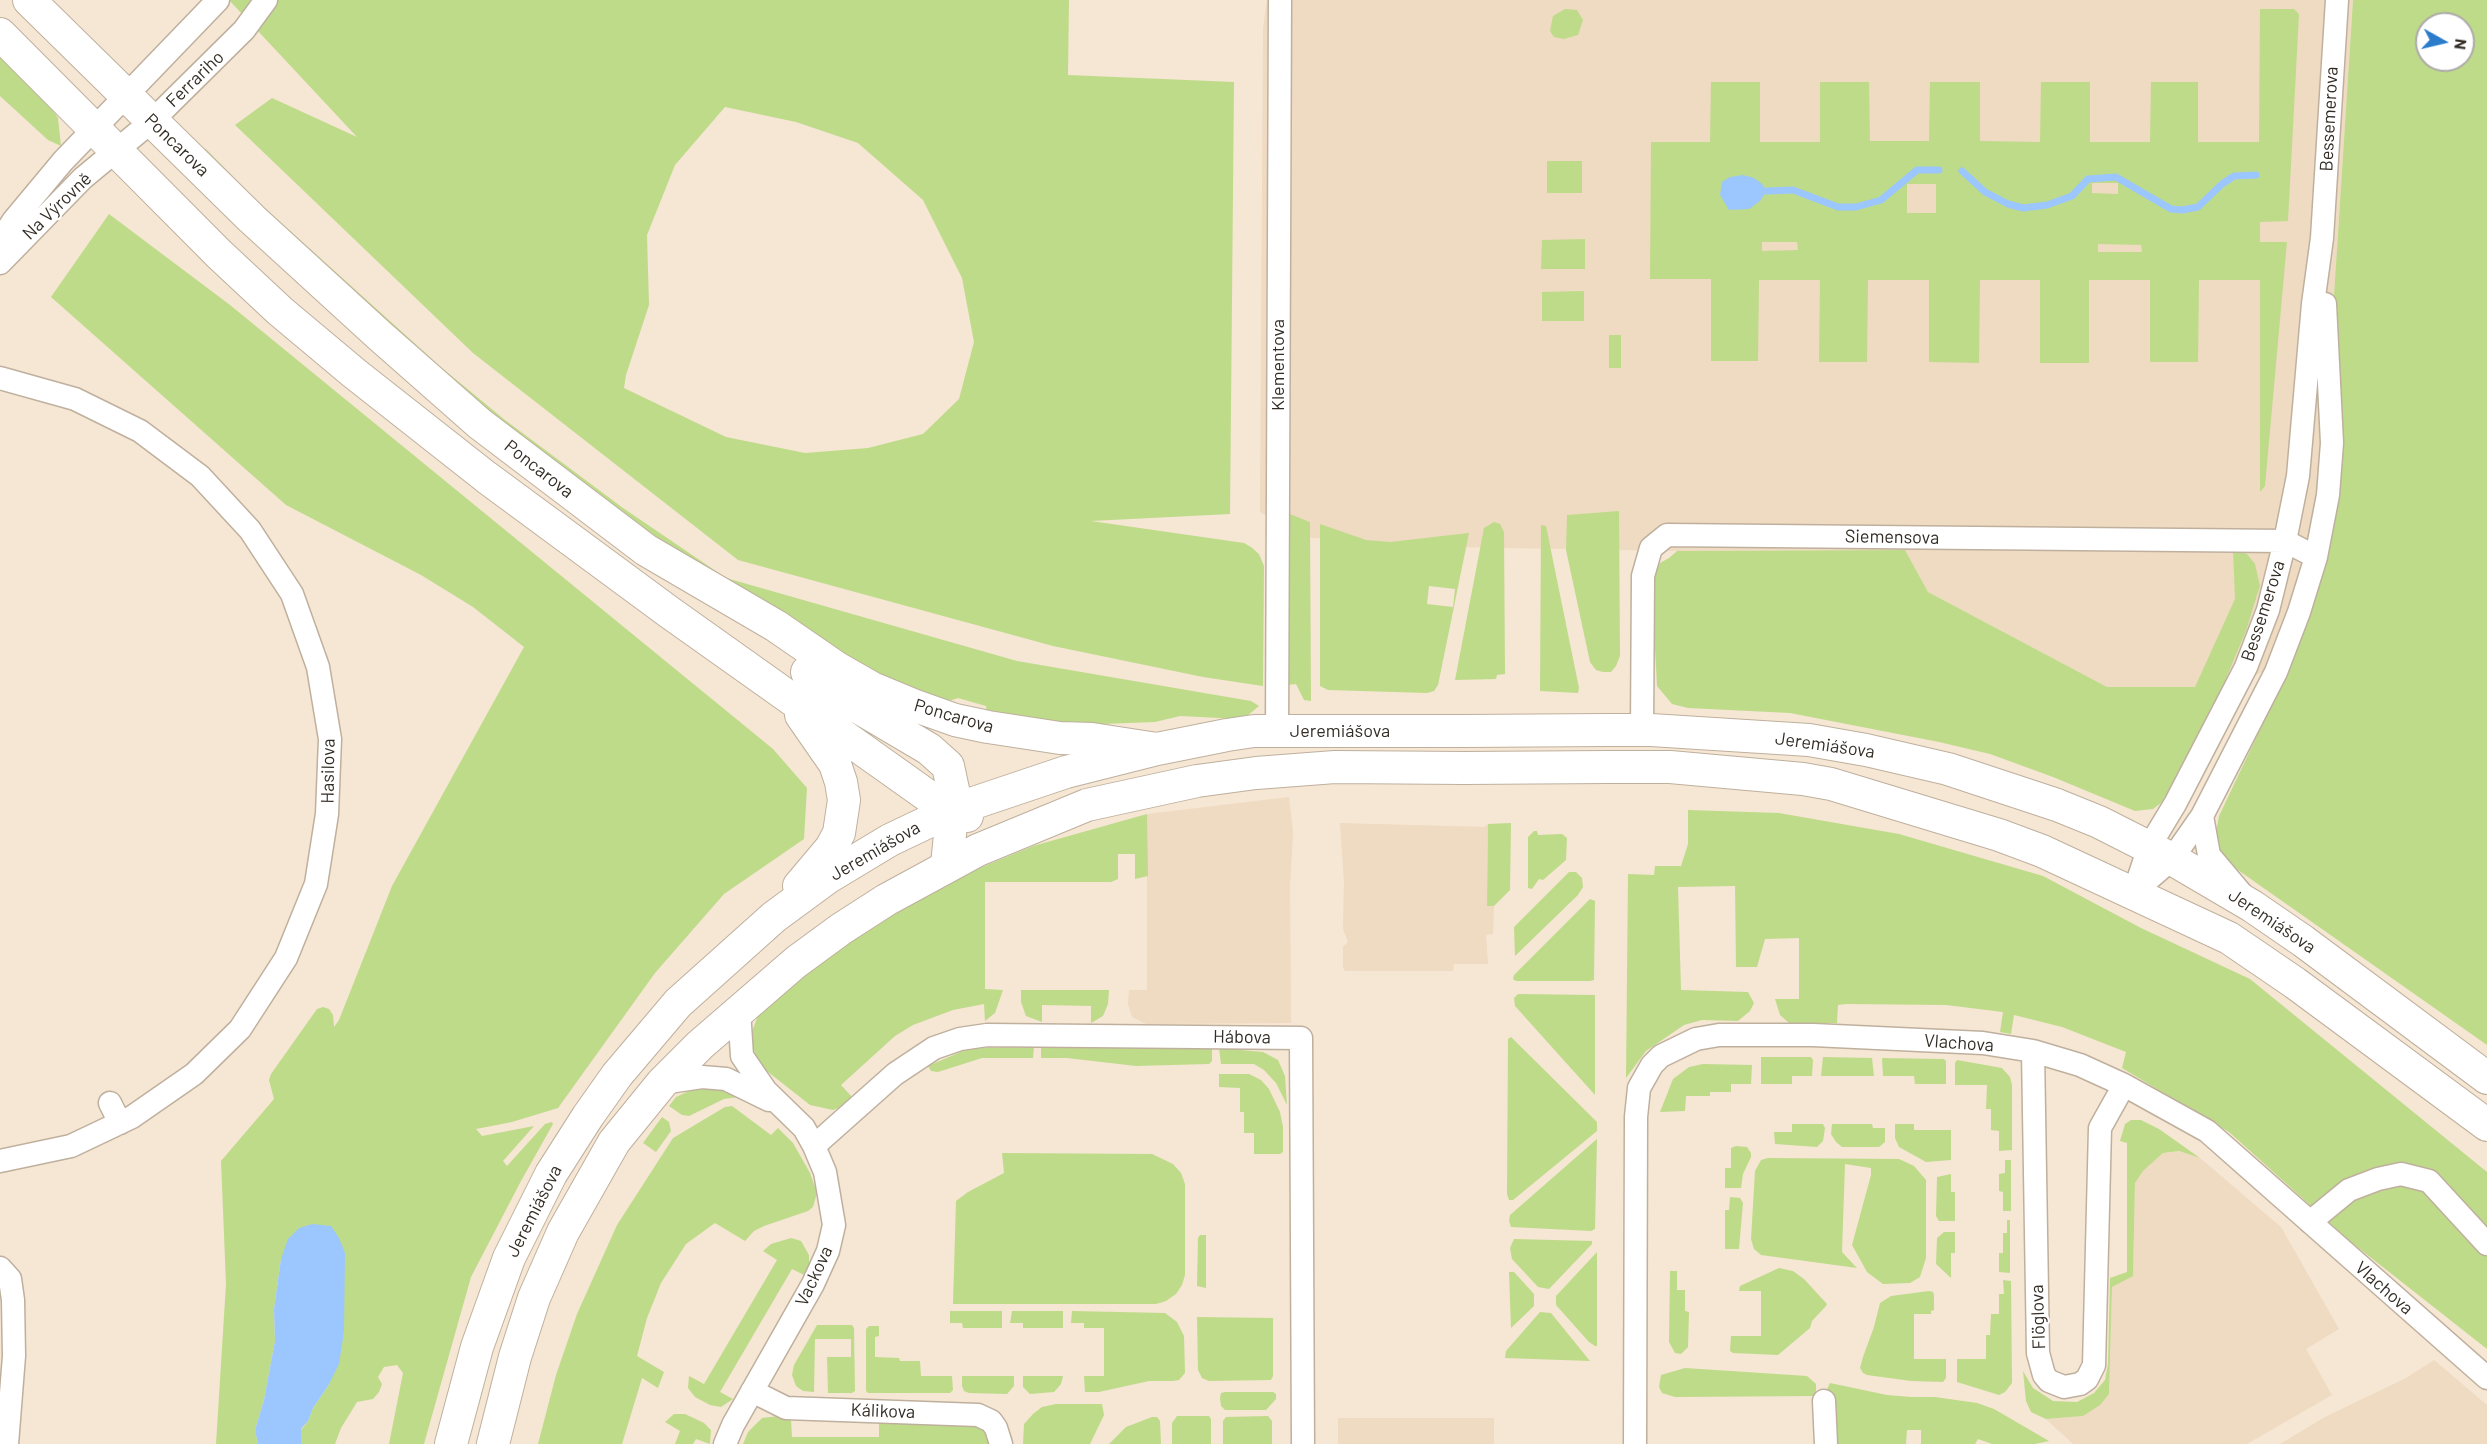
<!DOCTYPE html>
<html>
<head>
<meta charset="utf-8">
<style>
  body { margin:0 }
  #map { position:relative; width:2487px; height:1444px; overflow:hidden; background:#f6e6d4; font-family:Barlow,sans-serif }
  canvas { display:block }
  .north { position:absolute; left:2415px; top:12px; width:60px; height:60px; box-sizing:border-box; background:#fff; border:2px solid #adaba8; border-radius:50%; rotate:98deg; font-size:16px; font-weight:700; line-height:24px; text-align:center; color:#332d26 }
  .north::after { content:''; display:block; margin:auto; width:21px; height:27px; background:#2b7dcc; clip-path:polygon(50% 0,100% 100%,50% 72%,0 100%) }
</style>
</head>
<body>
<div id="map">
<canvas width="2487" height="1444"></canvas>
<div class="north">N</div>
</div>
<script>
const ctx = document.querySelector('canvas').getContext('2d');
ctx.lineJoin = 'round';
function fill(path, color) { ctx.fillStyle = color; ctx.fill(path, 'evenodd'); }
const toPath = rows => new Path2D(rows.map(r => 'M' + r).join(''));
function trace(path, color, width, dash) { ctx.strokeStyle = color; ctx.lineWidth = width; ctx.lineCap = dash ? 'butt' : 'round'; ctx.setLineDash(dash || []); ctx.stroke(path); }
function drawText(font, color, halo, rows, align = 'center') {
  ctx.font = font + ' Barlow,sans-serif'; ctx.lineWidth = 4.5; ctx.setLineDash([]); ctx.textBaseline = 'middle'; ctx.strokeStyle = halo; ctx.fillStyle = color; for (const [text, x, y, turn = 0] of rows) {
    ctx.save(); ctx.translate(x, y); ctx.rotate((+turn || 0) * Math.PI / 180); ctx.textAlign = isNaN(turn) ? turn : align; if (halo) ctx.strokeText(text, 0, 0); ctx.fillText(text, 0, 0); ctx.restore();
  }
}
fill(toPath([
  [1267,0,2353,0,2333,311,2309,612,2294,658,2221,690,2196,687,2107,687,1928,592,1905,550,1677,551,1452,547,1299,537,1260,512,1263,28],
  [1289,797,1293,832,1290,885,1291,1023,1146,1024,1132,1017,1128,1004,1129,990,1147,990,1147,814],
  [1340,823,1484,827,1488,824,1487,906,1494,906,1493,934,1486,935,1488,964,1454,964,1453,971,1345,971,1343,967,1343,947,1348,942,1343,929,1344,882],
  [2179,1151,2200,1158,2281,1227,2339,1329,2306,1349,2332,1395,2247,1444,2073,1444,2046,1419,2083,1416,2109,1394,2112,1287,2133,1275,2135,1183,2143,1171,2163,1153],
  [2434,1360,2487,1405,2487,1444,2280,1444,2325,1417,2406,1378],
  [1338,1418,1494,1418,1494,1444,1338,1444]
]), '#efdac2');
fill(toPath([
  [229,0,1069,0,1068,75,1234,82,1230,514,1091,521,1244,543,1251,547,1259,554,1264,566,1263,686,1203,677,1053,646,738,560,473,353,235,125,272,98,357,137],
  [725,107,796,122,858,143,923,200,962,278,974,342,959,399,923,434,868,448,805,453,726,437,624,388,626,375,649,305,647,235,675,165],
  [2353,0,2487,0,2487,1045,2228,863,2221,855,2215,838,2219,816,2294,658,2309,612,2333,311],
  [2427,24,2463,24,2463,60,2427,60],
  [1565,9,1577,10,1583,20,1578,35,1564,39,1554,37,1550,31,1553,16],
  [2260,9,2294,9,2299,14,2288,221,2260,222,2260,242,2287,242,2265,486,2260,492,2260,280,2199,280,2198,362,2150,362,2150,280,2089,280,2089,363,2040,363,2040,280,1980,280,1979,363,1929,362,1929,280,1868,280,1867,362,1819,362,1820,280,1759,280,1758,361,1711,361,1711,279,1650,279,1651,142,1710,142,1711,82,1760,82,1760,142,1820,142,1820,82,1869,82,1870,141,1929,141,1930,82,1980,82,1980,141,2040,142,2041,82,2090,82,2090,142,2150,142,2151,82,2198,82,2198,142,2259,142],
  [2092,183,2118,183,2118,194,2092,193],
  [1907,184,1936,184,1936,213,1907,213],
  [1762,242,1797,242,1798,250,1762,251],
  [2098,244,2141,245,2142,252,2098,252],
  [0,54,46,100,58,118,61,146,48,140,0,96],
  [206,149,256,200,442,368,505,420,623,508,726,578,1017,661,1251,701,1259,706,1247,716,1240,719,1180,716,1155,722,1076,725,987,715,986,706,958,698,940,704,864,672,698,569,502,426,198,150],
  [1547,161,1582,161,1582,193,1547,193],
  [109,214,230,305,773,749,807,788,804,839,724,894,655,973,558,1108,512,1122,476,1129,482,1136,534,1126,503,1161,507,1166,545,1124,552,1122,553,1124,521,1181,471,1277,424,1444,389,1444,403,1373,397,1365,384,1367,378,1377,382,1384,379,1392,373,1399,357,1402,341,1428,335,1444,301,1444,301,1430,308,1421,313,1408,328,1386,344,1332,344,1324,281,1259,274,1309,275,1341,264,1400,255,1430,258,1444,216,1444,226,1284,221,1161,274,1099,269,1080,271,1074,317,1009,323,1007,329,1009,333,1015,334,1027,339,1020,392,886,524,647,473,607,421,575,286,505,51,297],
  [1585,239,1585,269,1541,269,1542,240],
  [1584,291,1584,321,1542,321,1542,292],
  [1609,335,1621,335,1621,368,1609,368],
  [1619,511,1620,656,1616,666,1611,672,1603,672,1596,670,1590,662,1566,550,1567,515],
  [1287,513,1310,522,1311,701,1304,700,1296,684,1287,685],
  [1494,522,1500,524,1504,532,1505,674,1497,675,1496,679,1455,680,1484,528],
  [1320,524,1366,540,1390,542,1469,533,1438,685,1434,691,1427,693,1328,690,1320,686],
  [1429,586,1455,589,1453,607,1427,604],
  [1541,525,1546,526,1579,688,1578,693,1540,691],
  [2233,548,2247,554,2255,564,2260,586,2257,595,2246,631,2221,690,2181,771,2161,803,2153,809,2135,811,2053,777,1990,754,1939,742,1790,713,1688,708,1672,704,1657,686,1652,592,1654,577,1660,563,1669,558,1677,551,1905,550,1928,592,2107,687,2195,687,2235,599],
  [1688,810,1779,813,1899,834,2043,876,2141,928,2250,979,2487,1172,2487,1349,2351,1242,2229,1132,2122,1068,2126,1052,2062,1027,2014,1015,2011,1034,2000,1032,2003,1012,1946,1005,1846,1004,1838,1005,1837,1023,1789,1023,1780,1015,1775,999,1799,999,1799,938,1765,939,1757,967,1736,967,1735,886,1678,887,1681,990,1748,992,1754,1003,1750,1011,1738,1021,1702,1020,1684,1025,1646,1051,1626,1078,1628,874,1654,875,1655,866,1681,866,1688,844],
  [1147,814,1148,876,1135,879,1135,854,1118,854,1118,879,1111,882,985,882,985,989,1003,990,995,1013,985,1021,984,1004,953,1010,913,1025,895,1036,841,1085,852,1097,847,1105,833,1110,810,1105,763,1068,755,1055,751,1034,761,1008,859,933,972,871,1033,846],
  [1511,823,1510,890,1494,906,1487,906,1488,824],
  [1534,831,1537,831,1538,835,1562,834,1567,838,1566,860,1543,880,1539,879,1532,889,1528,888,1528,837],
  [1569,872,1576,872,1582,878,1583,887,1578,895,1515,956,1514,927],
  [1590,899,1595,901,1594,980,1590,981,1516,981,1513,979,1514,975],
  [1021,990,1109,990,1108,1004,1103,1016,1091,1023,1091,1006,1042,1005,1042,1022,1026,1016,1021,1002],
  [1518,994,1595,995,1595,1095,1515,1006,1514,998],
  [1511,1037,1597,1122,1597,1131,1513,1200,1509,1200,1507,1194,1508,1039],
  [1034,1047,1033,1058,982,1058,938,1072,931,1071,928,1066,965,1050,982,1048],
  [1041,1047,1212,1048,1212,1061,1209,1064,1136,1066,1067,1058,1041,1058],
  [1219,1048,1263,1052,1278,1060,1285,1076,1287,1105,1276,1083,1264,1070,1254,1064,1221,1064],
  [1761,1057,1811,1057,1813,1060,1812,1076,1792,1076,1792,1084,1761,1084],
  [1823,1057,1872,1058,1874,1076,1821,1076],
  [1882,1058,1944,1059,1946,1061,1946,1084,1915,1084,1914,1076,1883,1076],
  [1957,1060,2002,1068,2010,1077,2012,1085,2012,1150,1999,1151,1999,1131,1991,1130,1991,1109,1986,1109,1987,1085,1955,1085,1955,1063],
  [1703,1064,1752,1065,1751,1084,1731,1084,1731,1092,1710,1092,1710,1096,1686,1096,1685,1111,1660,1112,1673,1079,1689,1067],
  [1219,1074,1249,1074,1261,1080,1269,1089,1280,1112,1283,1127,1283,1152,1280,1154,1254,1154,1254,1133,1244,1133,1244,1112,1240,1112,1240,1088,1219,1087],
  [695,1088,723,1088,739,1097,724,1099,689,1116,682,1115,669,1106,676,1097],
  [732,1106,771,1135,778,1128,793,1143,810,1173,817,1193,813,1207,808,1211,764,1226,754,1231,745,1241,715,1223,686,1244,661,1283,647,1318,637,1356,664,1372,658,1388,642,1378,622,1444,538,1444,556,1375,577,1314,617,1225,673,1138,725,1107],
  [662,1117,669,1122,671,1131,656,1152,643,1143],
  [2131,1120,2141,1120,2159,1129,2200,1158,2179,1151,2163,1153,2143,1171,2135,1183,2133,1276,2112,1287,2109,1394,2100,1405,2083,1416,2046,1419,2031,1412,2026,1401,2023,1371,2033,1388,2053,1401,2077,1402,2094,1393,2105,1380,2108,1364,2110,1278,2127,1272,2127,1143,2120,1141,2125,1124],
  [1792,1124,1823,1124,1825,1128,1823,1141,1817,1147,1775,1144,1774,1132,1792,1132],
  [1832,1124,1872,1124,1873,1128,1885,1128,1885,1142,1879,1147,1842,1147,1836,1142,1831,1134],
  [1895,1124,1914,1124,1914,1130,1951,1130,1951,1160,1926,1162,1899,1147,1895,1138],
  [1597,1139,1595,1229,1591,1231,1511,1227,1509,1221,1510,1215],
  [1736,1146,1747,1147,1751,1153,1751,1157,1743,1174,1741,1188,1725,1188,1725,1168,1731,1168,1731,1148],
  [1002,1153,1152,1154,1173,1164,1181,1173,1185,1184,1185,1275,1182,1285,1176,1294,1166,1301,1156,1304,953,1304,956,1201,968,1192,1004,1173],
  [1768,1158,1899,1159,1914,1166,1926,1180,1926,1258,1920,1277,1910,1283,1883,1284,1867,1272,1852,1245,1871,1175,1871,1168,1845,1164,1842,1252,1857,1268,1761,1255,1754,1249,1751,1239,1755,1171,1761,1160],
  [2005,1160,2011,1160,2011,1211,2003,1211,2003,1192,1999,1191,1999,1174,2005,1173],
  [1951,1174,1951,1192,1955,1192,1955,1221,1939,1221,1936,1216,1937,1177],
  [1730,1197,1740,1198,1743,1203,1739,1249,1725,1249,1725,1210,1729,1210],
  [2007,1220,2010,1220,2010,1273,1999,1272,1999,1253,2003,1253,2003,1233,2007,1233],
  [1944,1232,1955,1232,1955,1253,1951,1253,1951,1278,1936,1264,1937,1238],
  [1200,1235,1206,1235,1206,1288,1197,1286,1198,1238],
  [791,1238,801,1241,809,1255,809,1268,806,1276,792,1269,720,1392,733,1399,721,1407,710,1405,695,1397,688,1388,689,1376,704,1384,777,1260,763,1251,771,1244],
  [1514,1239,1592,1241,1592,1244,1549,1289,1538,1287,1512,1259,1510,1248],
  [1597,1252,1597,1346,1595,1346,1589,1342,1556,1305,1556,1296],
  [1779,1268,1793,1271,1804,1279,1827,1304,1826,1306,1812,1321,1810,1328,1778,1355,1733,1353,1730,1351,1731,1336,1761,1336,1761,1291,1739,1291,1740,1286],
  [1670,1271,1677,1271,1677,1290,1685,1290,1685,1311,1689,1312,1688,1347,1681,1354,1675,1353,1669,1342],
  [1509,1272,1514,1272,1534,1294,1534,1306,1511,1328],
  [2003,1280,2011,1281,2012,1383,2005,1392,1999,1395,1957,1382,1957,1359,1986,1359,1986,1335,1990,1335,1991,1314,1999,1314,1999,1294,2004,1294],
  [1929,1291,1933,1292,1934,1295,1934,1310,1931,1311,1931,1314,1914,1314,1914,1359,1946,1359,1946,1378,1943,1382,1911,1381,1867,1375,1863,1373,1860,1368,1863,1357,1874,1327,1880,1303,1891,1296],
  [950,1311,1002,1311,1002,1328,963,1328,962,1323,950,1323],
  [1012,1311,1063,1311,1063,1328,1023,1328,1023,1323,1010,1323],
  [1072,1311,1165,1313,1177,1322,1184,1336,1185,1373,1179,1380,1173,1381,1149,1381,1099,1392,1085,1392,1084,1376,1104,1376,1104,1328,1084,1328,1084,1323,1071,1323],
  [1540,1312,1551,1313,1590,1361,1505,1358,1506,1351],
  [1197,1317,1273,1318,1273,1376,1271,1380,1209,1381,1202,1378,1198,1370],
  [817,1325,852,1325,854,1328,855,1391,852,1393,828,1393,827,1357,851,1357,851,1339,815,1339,814,1392,803,1391,796,1386,792,1375,794,1365],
  [869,1326,879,1326,879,1336,875,1337,875,1357,899,1358,900,1361,920,1361,921,1376,952,1376,953,1390,950,1393,868,1393,866,1391,866,1329],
  [1685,1368,1807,1376,1816,1384,1816,1396,1675,1397,1662,1393,1659,1387,1661,1375],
  [962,1376,1014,1376,1014,1386,1007,1394,969,1393,964,1391,962,1386],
  [1023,1376,1063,1376,1061,1384,1054,1392,1030,1394,1023,1387],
  [1830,1383,1887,1395,1911,1397,1935,1397,1977,1403,1994,1409,2049,1441,2035,1444,1992,1444,1978,1439,1975,1444,1921,1444,1921,1430,1907,1430,1906,1444,1828,1444,1826,1391],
  [1225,1392,1273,1392,1276,1394,1276,1399,1266,1410,1225,1410,1221,1406,1220,1398,1221,1393],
  [1056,1404,1102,1404,1104,1415,1090,1444,1023,1444,1024,1424,1033,1414,1042,1407],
  [674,1414,685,1414,704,1423,711,1430,710,1444,696,1439,693,1444,675,1444,680,1431,665,1422],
  [779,1416,791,1420,792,1437,879,1437,879,1418,977,1422,991,1432,994,1444,743,1444,748,1432,762,1418],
  [1177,1416,1209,1416,1211,1419,1211,1444,1172,1444,1172,1423],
  [1268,1416,1272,1421,1272,1444,1223,1444,1223,1421,1226,1417],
  [1152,1417,1157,1417,1160,1421,1161,1444,1109,1444,1126,1427]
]), '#bedb89');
fill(toPath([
  [1743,175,1754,178,1762,184,1767,191,1760,201,1749,209,1729,210,1720,195,1722,182,1730,177],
  [312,1224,331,1226,339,1238,345,1253,344,1332,339,1364,328,1386,313,1408,308,1421,301,1429,301,1444,258,1444,255,1430,264,1400,275,1341,274,1309,281,1259,288,1239,299,1228]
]), '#9cc6fe');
trace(toPath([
  [1962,171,1985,192,2008,204,2023,208,2047,205,2072,196,2088,179,2116,177,2171,209,2182,210,2198,207,2222,184,2234,176,2256,175],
  [1767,191,1793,190,1838,207,1856,207,1881,200,1917,170,1939,170]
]), '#9cc6fe', 7);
const street = toPath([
  [0,242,13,221,63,161,218,0],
  [0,263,83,178,152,121,244,30,266,0],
  [0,378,75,399,140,431,200,476,250,530,292,594,318,667,330,739,327,814,316,884,286,958,240,1029,194,1074,132,1117,71,1146,0,1161],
  [1642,730,1643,576,1651,548,1667,535,2285,541,2316,557],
  [1277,731,1280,0],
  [2202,816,2209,855,2241,893],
  [2135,891,2172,859,2202,816,2276,672,2299,612,2316,557,2328,495,2332,443,2325,304],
  [2134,892,2149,847,2175,804,2246,667,2268,610,2285,541,2298,476,2313,304,2322,238,2337,0],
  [2033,1051,2038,1353,2044,1375,2049,1381,2064,1387,2080,1384,2087,1379,2094,1365,2100,1128,2124,1085],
  [662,1083,702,1077,726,1079,769,1100],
  [110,1103,120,1123],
  [814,1146,895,1074,934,1048,960,1039,987,1035,1301,1038,1303,1444],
  [2310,1222,2349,1190,2378,1179,2401,1174,2429,1181,2487,1244],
  [0,1268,10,1279,13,1300,14,1356,7,1444],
  [752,1391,786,1408,978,1415,991,1421,996,1428,1001,1444],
  [1824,1401,1826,1444],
  [725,1444,733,1425,813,1284,828,1251,834,1225,825,1172,814,1146,804,1128,766,1091,742,1056,739,1010],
  [1635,1444,1636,1117,1639,1088,1652,1065,1661,1056,1696,1039,1719,1035,1813,1035,1983,1043,2033,1051,2080,1065,2124,1085,2207,1131,2487,1378]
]);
const secondary = toPath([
  [29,0,252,219,380,336,480,424,646,550,776,626,837,668,872,688,913,705,955,720,988,727,1060,738,1092,739,1157,749],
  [0,34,219,254,280,311,354,373,486,477,669,612,935,801,967,816],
  [807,672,851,703,929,749,948,766,954,794,947,865],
  [1607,730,1651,730,1809,740,1866,750,1948,769,2057,805,2099,822,2172,859,2252,906,2303,941,2487,1078],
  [1607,767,1670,767,1803,779,1831,784,1999,835,2042,851,2229,938,2295,983,2487,1125],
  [799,886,831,848,839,833,844,800,841,782,835,764,801,715],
  [451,1444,477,1347,509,1258,551,1174,588,1116,617,1075,678,1003,774,917,827,878,890,840,953,810,1066,772,1157,749,1227,735,1254,731,1464,731],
  [493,1444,515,1357,534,1298,563,1232,614,1142,662,1083,700,1045,796,962,841,929,886,900,978,850,1087,805,1197,781,1256,773,1335,767,1464,768]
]);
trace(street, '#bfb09e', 25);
trace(secondary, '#bfb09e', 34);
trace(street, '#fff', 22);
trace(secondary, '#fff', 32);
const secondaryBridge = toPath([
  [1464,731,1607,730],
  [1464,768,1607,767]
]);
trace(secondaryBridge, '#bfb09e', 34, []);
trace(secondaryBridge, '#fff', 32);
drawText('18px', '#332d26', '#fff', [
  ["Ferrariho",195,79,-44],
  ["Bessemerova",2329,119,-87],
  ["Poncarova",177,145,44],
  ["Na Výrovně",57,206,-44],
  ["Klementova",1278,365,-90],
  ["Poncarova",539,469,38],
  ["Siemensova",1892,537,1],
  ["Bessemerova",2263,611,-72],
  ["Poncarova",954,716,16],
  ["Jeremiášova",1340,731],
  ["Jeremiášova",1825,745,8],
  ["Hasilova",328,771,-89],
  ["Jeremiášova",875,851,-30],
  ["Jeremiášova",2272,921,34],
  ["Hábova",1242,1037,1],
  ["Vlachova",1959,1043,4],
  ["Jeremiášova",534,1211,-63],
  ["Vackova",814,1276,-65],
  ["Vlachova",2384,1288,41],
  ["Flöglova",2038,1317,-92],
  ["Kálikova",883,1411,2]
]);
</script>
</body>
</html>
